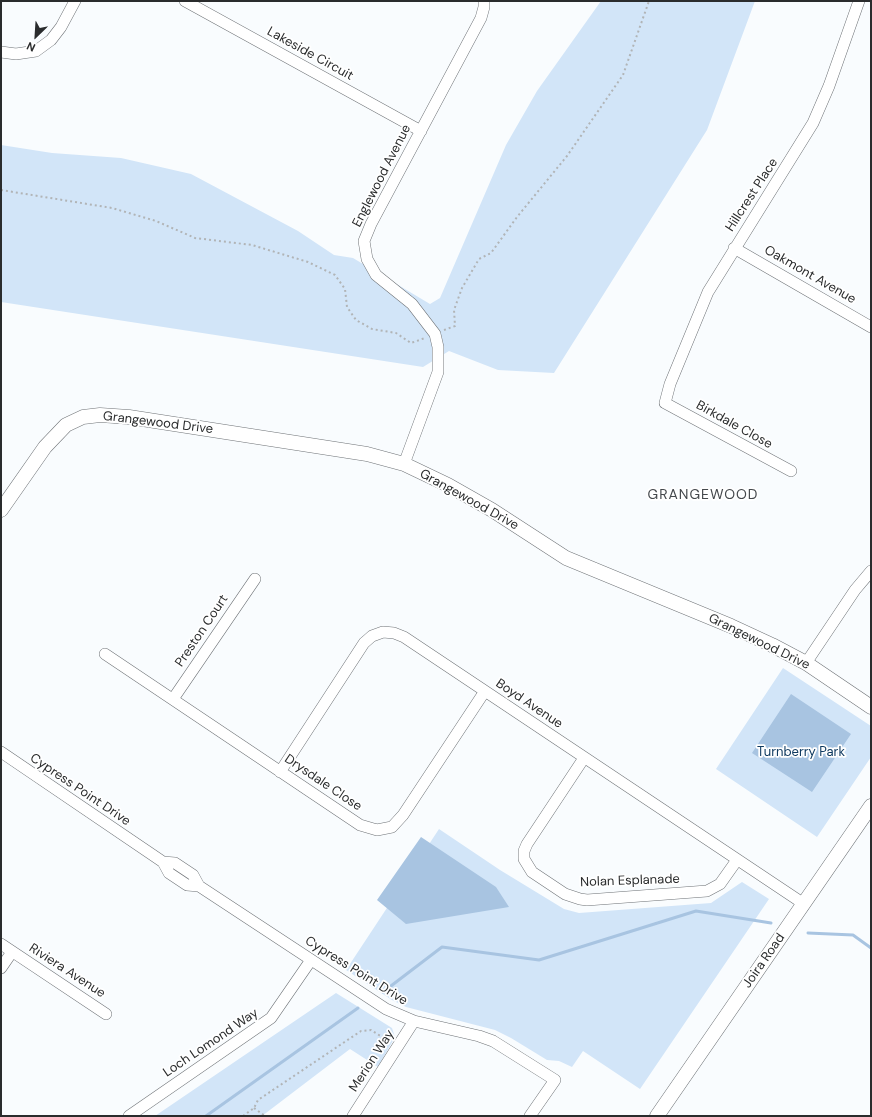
<!DOCTYPE html>
<html>
<head>
<meta charset="utf-8">
<style>
  body { margin:0 }
  #map { position:relative; width:872px; height:1117px; overflow:hidden; background:#f9fcfe; font-family:"DM Sans",sans-serif }
  canvas { display:block }
  .frame { position:absolute; inset:0; border:2px solid #2a2c2d; pointer-events:none }
  .north { position:absolute; left:16px; top:16px; width:40px; height:40px; -webkit-text-stroke:3px #fff; paint-order:stroke; rotate:205deg; font-size:11px; font-weight:700; line-height:16px; text-align:center; color:#2a2c2d }
  .north::after { content:''; display:block; margin:auto; width:14px; height:18px; background:#2a2c2d; clip-path:polygon(50% 0,100% 100%,50% 72%,0 100%) }
</style>
</head>
<body>
<div id="map">
<canvas width="872" height="1117"></canvas>
<div class="frame"></div>
<div class="north">N</div>
</div>
<script>
const ctx = document.querySelector('canvas').getContext('2d');
ctx.lineJoin = 'round';
function fill(path, color) { ctx.fillStyle = color; ctx.fill(path, 'evenodd'); }
const toPath = rows => new Path2D(rows.map(r => 'M' + r).join(''));
function trace(path, color, width, dash) { ctx.strokeStyle = color; ctx.lineWidth = width; ctx.lineCap = dash ? 'butt' : 'round'; ctx.setLineDash(dash || []); ctx.stroke(path); }
function drawText(font, color, halo, rows, align = 'center') {
  ctx.font = font + ' "DM Sans",sans-serif'; ctx.lineWidth = 3.5; ctx.setLineDash([]); ctx.textBaseline = 'middle'; ctx.strokeStyle = halo; ctx.fillStyle = color; for (const [text, x, y, turn = 0] of rows) {
    ctx.save(); ctx.translate(x, y); ctx.rotate((+turn || 0) * Math.PI / 180); ctx.textAlign = isNaN(turn) ? turn : align; if (halo) ctx.strokeText(text, 0, 0); ctx.fillText(text, 0, 0); ctx.restore();
  }
}
fill(toPath([
  [601,1,755,1,707,130,554,373,498,370,449,351,423,367,1,302,1,145,52,153,121,158,191,174,298,231,334,255,353,258,430,304,440,298,506,145,537,91],
  [783,668,871,726,871,757,817,837,716,769],
  [439,829,500,870,564,909,579,913,711,903,742,882,769,899,640,1089,583,1051,572,1067,559,1061,547,1060,511,1038,495,1030,406,1007,392,1000,346,970],
  [336,993,392,1028,395,1037,378,1067,350,1049,262,1116,155,1116]
]), '#d2e5f8');
fill(toPath([
  [791,694,851,734,812,792,752,753],
  [421,837,496,887,509,907,406,924,377,900]
]), '#a8c4e1');
trace(toPath([
  [808,933,853,935,871,948],
  [383,992,442,947,539,960,696,911,771,923],
  [206,1116,358,1008]
]), '#a8c4e1', 3);
const minor = toPath([
  [185,1,421,131],
  [1,52,16,54,36,51,51,40,61,27,75,1],
  [734,248,871,327],
  [404,464,438,372,438,347,435,334,412,304,376,275,367,259,364,241,371,224,481,18,484,7,484,1],
  [791,471,665,403,670,384,708,292,813,123,829,86,859,1],
  [105,654,360,825,377,830,392,827,403,815,485,691],
  [806,663,855,590,871,571],
  [173,699,255,579],
  [1,752,163,862,169,873,187,885,199,886],
  [584,758,527,844,524,851,524,859,532,872,565,894,580,899,587,900,707,891,720,884,737,860],
  [280,772,364,643,372,636,383,632,394,633,404,637,804,904],
  [163,862,175,863,193,875,199,886,386,1009,414,1021,479,1036,493,1041,555,1080,530,1116],
  [1,944,106,1014],
  [1,968,12,952],
  [129,1116,271,1018,311,960],
  [353,1116,414,1021]
]);
const tertiary = toPath([
  [1,510,45,447,66,425,83,417,100,415,129,417,367,454,404,464,448,485,492,510,566,558,731,626,772,645,806,663,871,707],
  [657,1116,871,806]
]);
trace(minor, '#6f7377', 12);
trace(tertiary, '#6f7377', 15);
trace(toPath([
  [1,190,112,208,156,221,195,238,252,245,308,262,335,275,345,289,347,307,356,320,372,329,396,333,411,343,425,338],
  [444,330,455,326,454,310,462,288,479,259,491,253,517,217,567,156,623,75,649,1],
  [254,1108,265,1116],
  [243,1116,254,1108,258,1100,361,1031,371,1030,390,1042]
]), '#b1b4b6', 2, [2, 3]);
trace(minor, '#fff', 11);
trace(tertiary, '#fff', 14);
drawText('13px', '#2a2c2d', '#fff', [
  ["Lakeside Circuit",310,54,29],
  ["Englewood Avenue",382,176,-63],
  ["Hillcrest Place",752,195,-57],
  ["Oakmont Avenue",810,275,30],
  ["Grangewood Drive",158,423,7],
  ["Birkdale Close",734,425,29],
  ["Grangewood Drive",469,500,29],
  ["Preston Court",202,631,-56],
  ["Grangewood Drive",759,642,26],
  ["Boyd Avenue",529,704,34],
  ["Drysdale Close",323,783,34],
  ["Cypress Point Drive",80,790,34],
  ["Nolan Esplanade",630,881,-2],
  ["Joira Road",764,961,-55],
  ["Riviera Avenue",67,971,33],
  ["Cypress Point Drive",356,971,32],
  ["Loch Lomond Way",211,1043,-34],
  ["Merion Way",372,1061,-57]
]);
drawText('13px', '#103b61', '#fff', [
  ["Turnberry Park",801,753]
]);
ctx.letterSpacing = '1px';
drawText('14px', '#44484c', '#fff', [
  ["GRANGEWOOD",703,495]
]);
ctx.letterSpacing = '0px';
</script>
</body>
</html>
